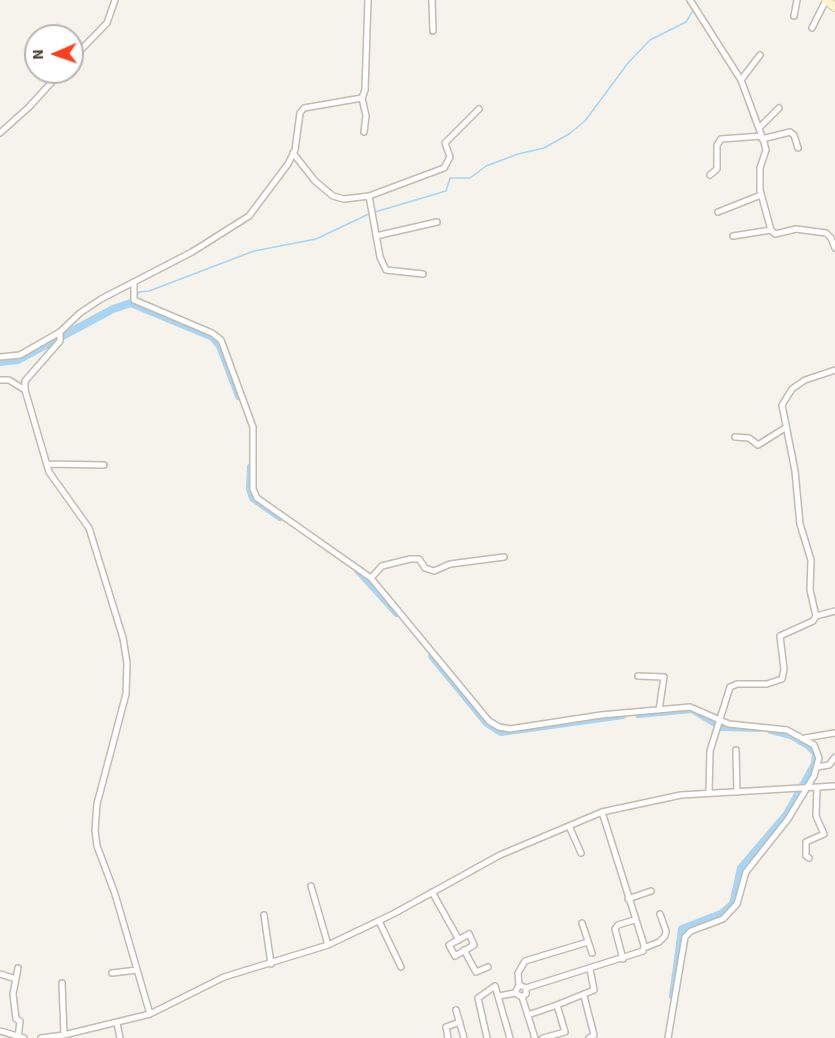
<!DOCTYPE html>
<html>
<head>
<meta charset="utf-8">
<style>
  body { margin:0 }
  #map { position:relative; width:835px; height:1038px; overflow:hidden; background:#f6f3ec; font-family:"Source Sans 3",sans-serif }
  canvas { display:block }
  .north { position:absolute; left:24px; top:24px; width:60px; height:60px; box-sizing:border-box; background:#fff; border:2px solid #b7b4b0; border-radius:50%; rotate:268deg; font-size:16px; font-weight:700; line-height:24px; text-align:center; color:#4b4439 }
  .north::after { content:''; display:block; margin:auto; width:21px; height:27px; background:#fc3f1d; clip-path:polygon(50% 0,100% 100%,50% 72%,0 100%) }
</style>
</head>
<body>
<div id="map">
<canvas width="835" height="1038"></canvas>
<div class="north">N</div>
</div>
<script>
const ctx = document.querySelector('canvas').getContext('2d');
ctx.lineJoin = 'round';
const toPath = rows => new Path2D(rows.map(r => 'M' + r).join(''));
function trace(path, color, width, dash) { ctx.strokeStyle = color; ctx.lineWidth = width; ctx.lineCap = dash ? 'butt' : 'round'; ctx.setLineDash(dash || []); ctx.stroke(path); }
trace(toPath([
  [375,212,446,191,450,178,470,178,486,166,518,154,544,148,569,134,585,121,628,63,650,40,686,22,694,9],
  [137,296,139,292,149,291,254,251,316,239,371,213]
]), '#a9d4f2', 1.5);
trace(toPath([
  [0,362,18,360,113,309,131,303,213,337,220,346,239,396],
  [251,467,250,489,253,498,280,517],
  [358,570,397,613],
  [432,656,487,723,501,732,623,715],
  [639,714,692,709,722,727,759,728],
  [673,996,682,929,721,914,733,904,741,868,787,814,815,764,816,753,808,745,791,735,771,730]
]), '#a9d4f2', 8);
const minor = toPath([
  [432,0,433,31],
  [690,0,741,80,764,142,766,150,760,168,760,190,771,230,775,234,796,229,826,233,831,238,835,248],
  [794,16,797,0],
  [812,28,826,0],
  [72,59,107,23,115,0],
  [741,80,760,55],
  [362,98,366,116,364,132],
  [759,128,779,108],
  [0,133,29,107,61,72],
  [762,139,790,132,794,135,798,148],
  [293,153,315,181,333,196,344,199,369,196,380,257,386,270,423,274],
  [710,175,717,169,717,145,721,139,762,136],
  [369,196,444,168,450,157,445,143,479,109],
  [718,212,761,195],
  [376,236,437,222],
  [733,236,771,230],
  [134,284,134,300,212,333,221,340,253,427,253,489,257,498,371,578,489,721,499,727,510,729,601,715,690,707,729,724,787,730,814,745,819,758,814,776,788,819,746,872,737,904,723,919,691,931,685,937,668,1038],
  [0,357,20,355,60,332],
  [0,380,9,380,25,390],
  [735,437,749,438,758,445,785,428],
  [47,464,104,465],
  [371,578,382,566,410,559,419,559,425,568,434,571,450,564,504,557],
  [816,616,835,611],
  [638,676,664,677,659,710],
  [805,738,835,733],
  [736,750,737,792],
  [817,767,829,765,835,757],
  [709,793,710,751,730,687,737,684,767,684,782,679,784,669,780,636,813,621,816,616,810,590,811,560,800,524,795,471,782,405,792,389,805,380,835,370],
  [569,826,581,853],
  [809,858,806,856,806,842,824,834,816,816,817,788],
  [311,886,328,945],
  [432,892,459,940],
  [628,899,651,891],
  [264,915,271,964],
  [379,921,401,967],
  [582,923,592,953],
  [469,934,474,945,455,956,449,945,469,934],
  [644,948,659,942,665,936,666,931,660,914],
  [464,950,476,972,488,967],
  [623,959,615,929,618,925,634,920],
  [18,968,13,994,16,1019,20,1021,18,1038],
  [112,973,137,970],
  [0,974,16,979],
  [62,983,64,1035],
  [519,985,518,973,525,961,588,942],
  [526,988,526,994,522,997,515,993,519,985,526,988,643,951,644,945,602,812],
  [499,996,515,993],
  [584,996,594,1035,589,1038],
  [522,997,535,1038],
  [557,1005,594,990,590,969],
  [456,1010,464,1038],
  [150,1014,115,894,97,846,95,830,97,804,126,694,127,663,123,638,89,528,49,472,25,390,25,381,60,341,60,332,80,313,101,299,192,252,249,216,288,164,295,150,300,113,304,108,362,98,365,90,368,0],
  [528,1015,557,1005,565,1032,543,1038],
  [117,1023,120,1038],
  [0,1031,24,1038],
  [41,1038,64,1035,150,1014,224,977,328,945,393,914,500,855,602,812,681,795,835,786],
  [448,1038,446,1027,460,1022],
  [487,1038,478,998,495,986,510,1038]
]);
const secondary = toPath([
  [826,0,835,7]
]);
trace(minor, '#c2bbae', 8);
trace(secondary, '#d6c79b', 10);
trace(minor, '#fff', 5);
trace(secondary, '#fff3cd', 8);
</script>
</body>
</html>
